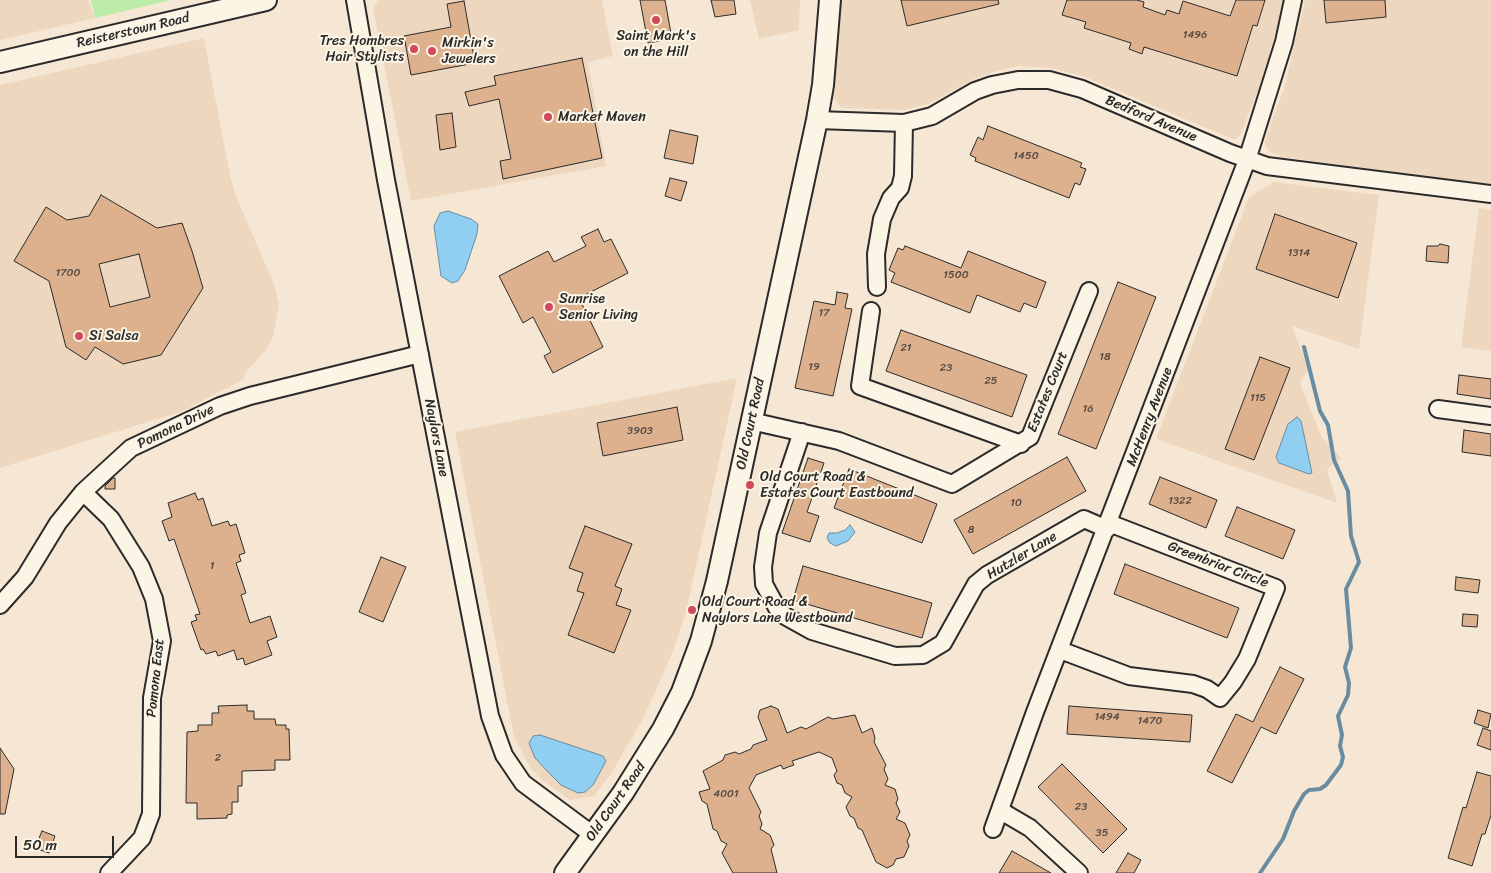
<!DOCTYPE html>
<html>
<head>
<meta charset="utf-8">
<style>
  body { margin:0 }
  #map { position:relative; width:1491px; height:873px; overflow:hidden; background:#f6e7d4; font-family:Sriracha,sans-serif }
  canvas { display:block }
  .scale { position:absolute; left:15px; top:836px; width:99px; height:22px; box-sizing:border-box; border:2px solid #2b2b2b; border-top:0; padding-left:6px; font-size:15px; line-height:18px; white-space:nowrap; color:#2b2b2b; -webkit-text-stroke:4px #fcf5e5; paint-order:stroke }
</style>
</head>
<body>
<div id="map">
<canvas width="1491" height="873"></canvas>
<div class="scale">50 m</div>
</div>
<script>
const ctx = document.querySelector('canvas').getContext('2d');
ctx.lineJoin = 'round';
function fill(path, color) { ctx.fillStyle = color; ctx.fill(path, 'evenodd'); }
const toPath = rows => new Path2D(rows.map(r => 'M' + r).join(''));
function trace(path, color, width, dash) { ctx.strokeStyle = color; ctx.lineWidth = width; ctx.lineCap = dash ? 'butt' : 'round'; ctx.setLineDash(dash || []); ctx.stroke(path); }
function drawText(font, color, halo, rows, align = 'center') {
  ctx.font = font + ' Sriracha,sans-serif'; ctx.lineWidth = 4; ctx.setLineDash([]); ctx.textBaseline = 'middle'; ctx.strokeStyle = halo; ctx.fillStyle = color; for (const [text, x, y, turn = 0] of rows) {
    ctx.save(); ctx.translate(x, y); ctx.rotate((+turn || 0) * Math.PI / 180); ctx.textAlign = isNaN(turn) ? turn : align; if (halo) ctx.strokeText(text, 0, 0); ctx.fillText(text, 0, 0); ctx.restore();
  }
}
fill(toPath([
  [0,0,88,0,95,18,0,40],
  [378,0,602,0,613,56,588,62,606,166,411,201,373,8],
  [750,0,800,0,799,30,759,39],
  [842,0,1283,0,1274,39,1259,88,1241,134,1235,140,1085,77,1052,68,1018,66,990,73,972,80,928,104,904,110,842,108,833,98,832,93],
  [1305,0,1491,0,1491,185,1283,157,1270,152,1265,146,1265,139,1284,89],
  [204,38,230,176,236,196,274,284,279,304,273,337,266,350,245,373,244,379,183,411,0,468,0,85],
  [1274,182,1379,195,1359,349,1292,326,1308,369,1300,383,1322,438,1341,458,1327,469,1337,503,1156,439,1249,197],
  [1479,208,1491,210,1491,351,1461,347],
  [737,378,686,612,674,649,644,717,611,774,594,796,570,800,542,780,530,767,514,737,455,432]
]), '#eed7bf');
fill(toPath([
  [91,0,171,0,95,18]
]), '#bdebaa');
const water = toPath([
  [448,211,471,219,478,224,477,234,465,270,458,281,452,283,441,276,434,226,440,213,448,211],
  [1297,417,1301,421,1312,473,1309,474,1279,463,1276,457,1288,424,1297,417],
  [850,525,855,532,848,541,836,546,830,543,827,538,829,533,837,533,845,530,850,525],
  [540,735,603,756,606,761,593,785,585,792,578,793,561,785,550,774,535,758,529,743,533,736,540,735]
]);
fill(water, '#90cff1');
trace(water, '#688da2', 1);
trace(toPath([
  [1260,873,1283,839,1294,811,1304,794,1309,790,1320,789,1326,785,1341,765,1343,757,1340,746,1342,735,1338,716,1348,695,1349,683,1345,667,1351,648,1346,589,1359,562,1351,536,1348,491,1334,460,1328,425,1320,411,1304,347]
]), '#688da2', 4);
const building = toPath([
  [640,0,665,0,672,39,648,43,640,0],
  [711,0,734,0,736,14,715,17,711,0],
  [901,0,998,0,999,4,907,26,901,0],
  [1067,0,1137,0,1144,2,1143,7,1165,15,1167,10,1179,14,1183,1,1230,16,1236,0,1265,0,1257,26,1253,25,1237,76,1144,47,1142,54,1129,49,1131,43,1084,28,1086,22,1062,15,1067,0],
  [1324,0,1385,0,1386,17,1326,23,1324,0],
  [464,1,475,63,411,75,404,36,451,27,447,4,464,1],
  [582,58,602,158,503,179,500,161,511,159,499,99,469,106,465,92,496,85,494,76,582,58],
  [452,113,456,147,440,150,436,115,452,113],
  [988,126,1082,163,1080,167,1086,169,1080,185,1075,183,1069,198,975,161,976,158,970,155,978,137,983,140,988,126],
  [670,130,698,136,693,164,664,158,670,130],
  [670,178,687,182,681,201,665,196,670,178],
  [101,195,157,228,182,223,192,251,203,288,161,355,123,364,95,347,86,360,66,347,49,281,14,261,46,207,67,220,89,216,101,195],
  [139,254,150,297,110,307,99,264,139,254],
  [1275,214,1357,243,1338,298,1256,269,1275,214],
  [598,229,604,242,611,239,628,273,579,298,603,347,553,373,544,356,551,352,533,317,523,323,499,276,548,251,554,262,586,246,581,237,598,229],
  [1440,244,1449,246,1448,263,1426,261,1427,246,1438,246,1440,244],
  [905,246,961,268,968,251,1046,282,1036,308,1024,303,1020,312,977,295,970,313,891,282,895,273,889,270,898,248,903,250,905,246],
  [1118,282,1156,297,1096,449,1058,434,1118,282],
  [837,292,848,294,845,308,852,309,833,396,795,388,814,301,835,305,837,292],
  [901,330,1027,375,1012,417,886,371,901,330],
  [1260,357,1290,368,1254,460,1225,449,1260,357],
  [1459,375,1491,379,1491,399,1457,394,1459,375],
  [677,407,683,440,603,456,597,423,677,407],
  [1464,430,1491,434,1491,456,1462,452,1464,430],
  [1067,457,1086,491,973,554,954,520,1067,457],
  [808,458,824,463,807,512,819,516,810,542,782,533,808,458],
  [849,469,937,504,922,543,834,508,849,469],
  [1160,477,1217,500,1206,528,1149,504,1160,477],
  [113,478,115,478,115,489,105,489,105,486,113,478],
  [195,493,198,500,203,498,212,526,228,521,230,526,236,524,245,553,239,555,241,561,236,563,246,593,241,595,250,623,270,616,277,637,267,641,272,655,245,665,243,658,237,660,234,650,218,656,216,651,206,654,203,649,201,650,191,622,197,620,195,615,200,614,174,539,169,541,162,521,172,517,168,503,195,493],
  [1237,507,1295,530,1283,559,1225,536,1237,507],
  [585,526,632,544,615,586,622,589,616,605,631,610,614,653,568,635,584,593,577,591,583,573,569,568,585,526],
  [381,557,406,567,383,622,359,612,381,557],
  [1125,564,1239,608,1227,638,1114,594,1125,564],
  [803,566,932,603,922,638,793,600,803,566],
  [1456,577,1480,580,1478,593,1455,590,1456,577],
  [1463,614,1478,615,1477,627,1462,626,1463,614],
  [1280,667,1304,679,1276,734,1261,727,1232,783,1207,771,1236,714,1253,722,1280,667],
  [247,705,247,711,254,711,254,719,275,719,276,725,286,725,286,729,289,729,290,760,275,760,275,770,242,771,242,786,238,786,238,802,232,802,232,814,227,815,227,818,197,819,197,803,186,803,187,732,198,731,198,725,212,725,212,713,219,713,218,706,247,705],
  [771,706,778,709,787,733,801,727,806,729,828,717,833,719,855,715,862,733,872,728,875,738,874,742,886,765,884,769,888,779,885,785,895,789,898,799,896,803,900,812,896,819,905,823,910,835,907,841,909,846,904,857,896,859,893,865,887,868,876,862,862,830,858,828,854,818,850,816,846,807,852,797,845,793,842,785,837,783,834,775,837,771,832,758,819,752,792,761,794,765,788,767,783,769,781,765,756,775,749,788,761,812,759,816,762,824,760,829,770,835,774,845,771,849,777,873,733,873,722,853,727,844,721,841,717,831,713,829,707,804,702,801,699,792,710,789,703,771,723,760,725,755,735,752,739,754,751,749,753,745,767,740,758,717,760,710,771,706],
  [1069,706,1192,715,1190,742,1067,734,1069,706],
  [1478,710,1491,714,1488,728,1474,723,1478,710],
  [1483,728,1491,731,1491,750,1477,745,1483,728],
  [0,748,14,769,5,814,0,814,0,748],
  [1062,764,1127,829,1103,853,1038,787,1062,764],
  [1477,772,1491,776,1491,815,1485,834,1482,834,1472,866,1448,858,1463,807,1466,808,1477,772],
  [42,831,55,836,49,853,35,848,42,831],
  [1012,851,1051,873,999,873,1012,851],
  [1128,853,1141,860,1134,873,1116,873,1128,853]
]);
fill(building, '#ddb18e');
trace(building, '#2b2b2b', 1);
const minor = toPath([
  [355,0,386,180,490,716,504,755,523,783,593,835],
  [817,120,904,123,932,116,975,91,992,85,1018,80,1049,80,1082,89,1230,153,1267,166,1491,194],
  [877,287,876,254,882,219,891,198,900,188,903,176,904,123],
  [871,311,860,386,1021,444],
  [1438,409,1491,416],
  [751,421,839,441,952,484,1030,437,1089,291],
  [802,432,768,533,763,567,764,584,777,608,785,616,812,631,895,656,923,655,943,643,976,584,987,575,1084,519,1107,529],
  [83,492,111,519,141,567,154,599,162,641,152,698,151,814,142,838,109,873],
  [0,605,25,577,58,523,83,492,131,448,220,406,250,396,420,354],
  [1060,650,1129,676,1193,684,1207,689,1220,698,1233,682,1247,659,1276,588,1109,523],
  [1001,811,1030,828,1079,873],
  [993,829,1035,712,1247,160,1284,42,1293,0]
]);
const major = toPath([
  [0,62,266,0],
  [565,873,623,793,663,729,682,692,701,641,717,581,817,120,823,85,830,0]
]);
trace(minor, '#2b2b2b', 20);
trace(major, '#2b2b2b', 24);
trace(minor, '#fcf5e5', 16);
trace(major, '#fcf5e5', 20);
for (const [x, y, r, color] of [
  [656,20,5,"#d1495b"],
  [414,49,5,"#d1495b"],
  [432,51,5,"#d1495b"],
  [548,117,5,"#d1495b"],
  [549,307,5,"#d1495b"],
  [79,336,5,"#d1495b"],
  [750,485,5,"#d1495b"],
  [692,610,5,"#d1495b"]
]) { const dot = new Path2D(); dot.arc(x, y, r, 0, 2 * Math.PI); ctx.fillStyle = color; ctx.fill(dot); trace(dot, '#fcf5e5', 2); }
drawText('11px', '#584c44', null, [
  ["1496",1195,35],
  ["1450",1026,156],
  ["1314",1299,253],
  ["1700",68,273],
  ["1500",956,275],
  ["17",824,313],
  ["21",906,348],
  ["18",1105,357],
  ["19",814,367],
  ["23",946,368],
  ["25",991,381],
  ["115",1258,398],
  ["16",1088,409],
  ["3903",640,431],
  ["1322",1180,501],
  ["10",1016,503],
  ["8",971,530],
  ["1",212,566],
  ["1494",1107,717],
  ["1470",1150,721],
  ["2",218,758],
  ["4001",726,794],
  ["23",1081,807],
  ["35",1102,833]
]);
drawText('14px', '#2b2b2b', '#fcf5e5', [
  ["Reisterstown Road",133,31,-13],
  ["Bedford Avenue",1151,119,23],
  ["Estates Court",1048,392,-68],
  ["McHenry Avenue",1150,417,-69],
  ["Old Court Road",751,424,-78],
  ["Pomona Drive",176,427,-26],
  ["Naylors Lane",436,438,79],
  ["Hutzler Lane",1022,556,-31],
  ["Greenbriar Circle",1218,565,21],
  ["Pomona East",156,678,-84],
  ["Old Court Road",616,802,-55]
]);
drawText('14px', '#2b2b2b', '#fcf5e5', [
  ["Saint Mark's",656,36,"center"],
  ["on the Hill",656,52,"center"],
  ["Tres Hombres",404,41,"right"],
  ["Hair Stylists",404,57,"right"],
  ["Mirkin's",442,43],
  ["Jewelers",442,59],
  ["Market Maven",558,117],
  ["Sunrise",559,299],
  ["Senior Living",559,315],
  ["Si Salsa",89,336],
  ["Old Court Road &",760,477],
  ["Estates Court Eastbound",760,493],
  ["Old Court Road &",702,602],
  ["Naylors Lane Westbound",702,618]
], 'left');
</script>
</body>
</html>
